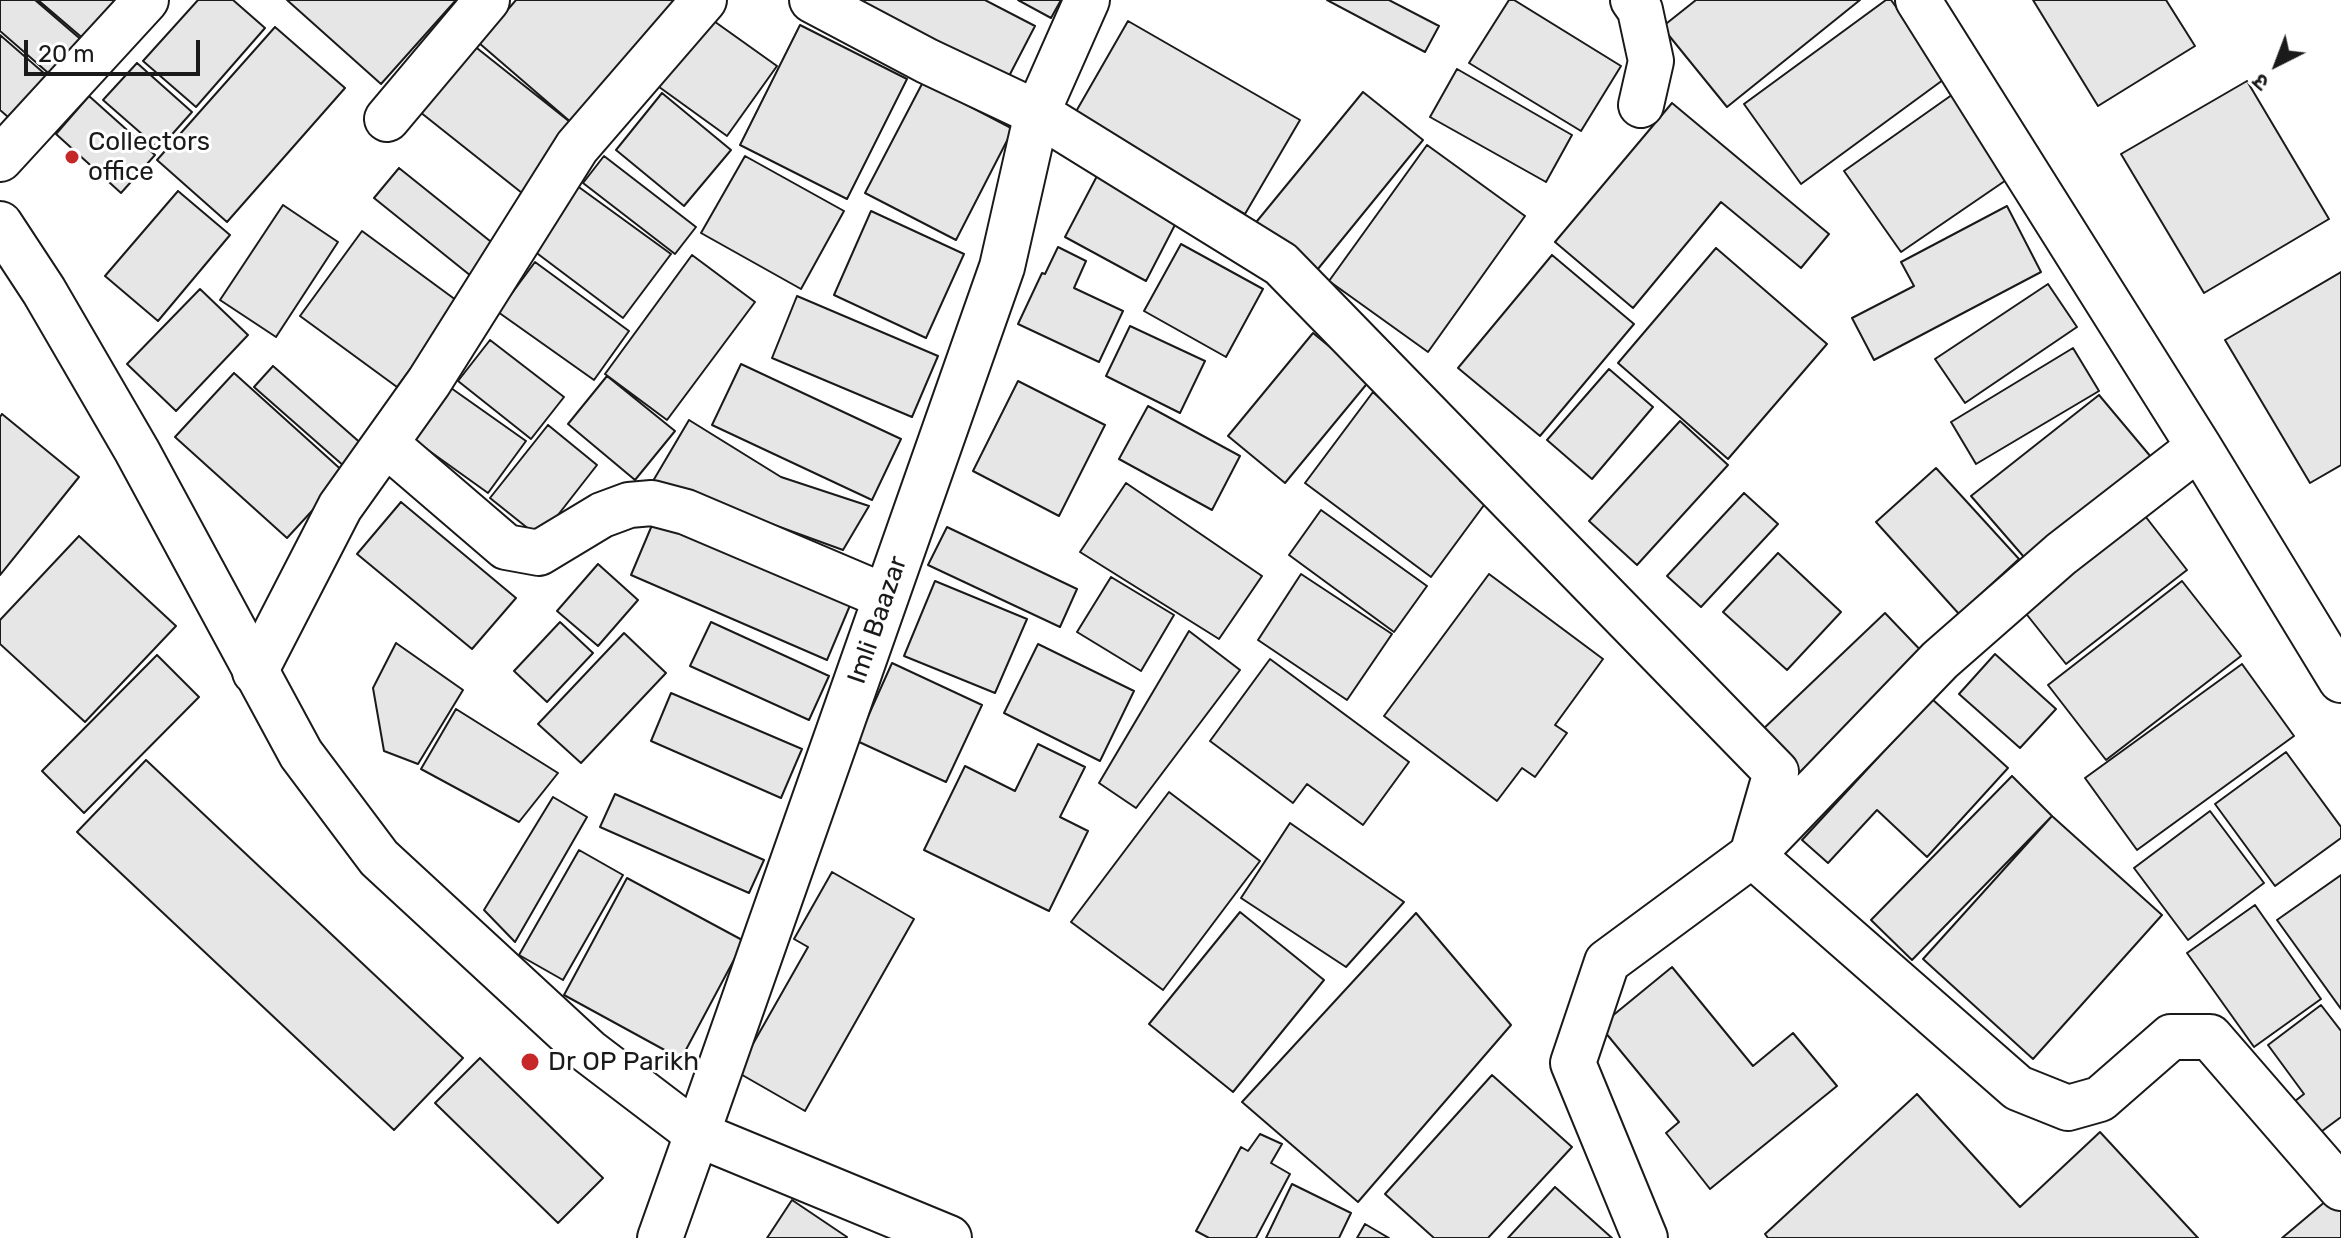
<!DOCTYPE html>
<html>
<head>
<meta charset="utf-8">
<style>
  body { margin:0 }
  #map { position:relative; width:2341px; height:1238px; overflow:hidden; background:#fff; font-family:Rubik,"Noto Sans Devanagari",sans-serif }
  canvas { display:block }
  .north { position:absolute; left:2237px; top:24px; width:80px; height:80px; -webkit-text-stroke:6px #fff; paint-order:stroke; rotate:222deg; font-size:22px; font-weight:700; line-height:32px; text-align:center; color:#1a1a1a }
  .north::after { content:''; display:block; margin:auto; width:28px; height:36px; background:#1a1a1a; clip-path:polygon(50% 0,100% 100%,50% 72%,0 100%) }
  .scale { position:absolute; left:24px; top:40px; width:176px; height:36px; box-sizing:border-box; border:4px solid #1a1a1a; border-top:0; padding-left:10px; font-size:24px; line-height:28px; white-space:nowrap; color:#1a1a1a; -webkit-text-stroke:6px #fff; paint-order:stroke }
</style>
</head>
<body>
<div id="map">
<canvas width="2341" height="1238"></canvas>
<div class="north">उ</div>
<div class="scale">20 m</div>
</div>
<script>
const ctx = document.querySelector('canvas').getContext('2d');
ctx.lineJoin = 'round';
function fill(path, color) { ctx.fillStyle = color; ctx.fill(path, 'evenodd'); }
const toPath = rows => new Path2D(rows.map(r => 'M' + r).join(''));
function trace(path, color, width, dash) { ctx.strokeStyle = color; ctx.lineWidth = width; ctx.lineCap = dash ? 'butt' : 'round'; ctx.setLineDash(dash || []); ctx.stroke(path); }
function drawText(font, color, halo, rows, align = 'center') {
  ctx.font = font + ' Rubik,sans-serif'; ctx.lineWidth = 6; ctx.setLineDash([]); ctx.textBaseline = 'middle'; ctx.strokeStyle = halo; ctx.fillStyle = color; for (const [text, x, y, turn = 0] of rows) {
    ctx.save(); ctx.translate(x, y); ctx.rotate((+turn || 0) * Math.PI / 180); ctx.textAlign = isNaN(turn) ? turn : align; if (halo) ctx.strokeText(text, 0, 0); ctx.fillText(text, 0, 0); ctx.restore();
  }
}
const building = toPath([
  [0,0,35,0,85,43,54,78,0,31,0,0],
  [38,0,114,0,119,4,86,41,38,0],
  [198,0,233,0,265,28,196,107,143,61,198,0],
  [287,0,456,0,381,84,287,0],
  [516,0,678,0,573,124,479,43,516,0],
  [865,0,985,0,1035,26,1007,80,862,5,865,0],
  [1018,0,1061,0,1051,18,1018,0],
  [1327,0,1389,0,1439,26,1425,52,1327,0],
  [1509,0,1514,0,1621,66,1581,131,1469,63,1509,0],
  [1696,0,1860,0,1727,107,1662,27,1696,0],
  [1886,0,1891,0,1947,77,1801,184,1744,104,1886,0],
  [2033,0,2166,0,2195,46,2098,106,2033,0],
  [704,14,777,66,727,136,655,84,704,14],
  [1128,21,1300,120,1245,214,1074,115,1128,21],
  [800,25,907,79,847,199,740,145,800,25],
  [275,27,345,88,227,222,157,160,275,27],
  [0,35,53,81,16,124,0,110,0,35],
  [468,41,575,126,522,193,415,108,468,41],
  [137,63,192,112,159,149,103,100,137,63],
  [1457,69,1572,135,1546,182,1430,117,1457,69],
  [2247,81,2329,219,2204,293,2121,154,2247,81],
  [923,82,1013,129,956,240,865,193,923,82],
  [1363,92,1423,140,1313,275,1253,226,1363,92],
  [1956,92,2015,174,1901,252,1844,171,1956,92],
  [662,93,731,150,684,206,616,150,662,93],
  [89,96,155,155,121,193,56,134,89,96],
  [1672,103,1829,234,1801,268,1721,202,1633,308,1555,242,1672,103],
  [1427,145,1525,216,1428,352,1329,281,1427,145],
  [604,156,696,227,675,254,583,183,604,156],
  [745,156,844,211,801,289,701,233,745,156],
  [399,168,495,245,471,276,374,198,399,168],
  [1097,176,1178,219,1146,281,1065,237,1097,176],
  [576,185,671,254,623,318,530,248,576,185],
  [178,191,230,235,158,321,105,276,178,191],
  [283,205,338,242,276,337,220,300,283,205],
  [2007,206,2041,272,1874,360,1852,318,1914,286,1901,262,2007,206],
  [871,211,964,254,926,338,834,295,871,211],
  [362,231,460,303,397,387,300,316,362,231],
  [1181,244,1263,289,1226,357,1144,311,1181,244],
  [1058,247,1086,261,1074,288,1123,311,1099,362,1018,324,1042,273,1045,274,1058,247],
  [1716,248,1827,344,1728,459,1618,363,1716,248],
  [692,255,755,302,667,420,605,374,692,255],
  [1552,255,1634,324,1540,436,1458,368,1552,255],
  [535,262,629,331,594,380,498,312,535,262],
  [2341,272,2341,465,2310,483,2225,340,2341,272],
  [2048,284,2077,327,1965,403,1935,359,2048,284],
  [200,289,248,335,176,411,127,364,200,289],
  [797,296,938,356,912,417,772,358,797,296],
  [1130,326,1205,361,1180,413,1106,376,1130,326],
  [1313,333,1370,380,1285,483,1228,436,1313,333],
  [490,340,564,397,531,439,458,381,490,340],
  [2073,348,2099,391,1976,464,1951,422,2073,348],
  [741,364,901,439,872,500,712,425,741,364],
  [273,366,364,446,345,467,254,387,273,366],
  [1609,369,1653,407,1592,479,1547,440,1609,369],
  [234,373,346,474,287,538,175,437,234,373],
  [607,376,675,431,635,480,568,424,607,376],
  [1018,381,1105,425,1059,516,973,471,1018,381],
  [451,388,526,441,488,493,414,440,451,388],
  [1373,392,1465,475,1460,481,1487,501,1431,577,1305,483,1373,392],
  [2099,395,2151,457,2030,564,1971,496,2099,395],
  [1148,406,1240,456,1212,510,1119,459,1148,406],
  [2,414,79,477,0,575,0,417,2,414],
  [689,420,781,477,869,506,843,550,653,481,689,420],
  [1680,421,1728,465,1637,565,1589,521,1680,421],
  [548,425,597,465,540,538,490,498,548,425],
  [1936,468,2019,559,1959,614,1876,522,1936,468],
  [1126,483,1262,576,1219,639,1080,552,1126,483],
  [1744,493,1778,524,1701,607,1667,576,1744,493],
  [401,502,516,598,472,649,357,554,401,502],
  [1321,510,1427,586,1394,632,1289,555,1321,510],
  [2142,512,2187,570,2066,664,2020,606,2142,512],
  [655,518,851,603,827,660,631,575,655,518],
  [947,527,1077,589,1060,627,928,565,947,527],
  [79,536,176,626,85,722,0,644,0,620,79,536],
  [1778,553,1841,612,1787,670,1723,612,1778,553],
  [598,564,638,600,598,646,557,611,598,564],
  [1301,574,1392,634,1347,700,1258,640,1301,574],
  [1489,574,1603,659,1555,725,1567,733,1535,777,1522,768,1497,801,1384,716,1489,574],
  [1111,577,1174,615,1141,671,1077,632,1111,577],
  [935,581,1027,619,995,693,904,656,935,581],
  [2182,581,2241,656,2106,760,2048,685,2182,581],
  [1885,613,1928,658,1802,776,1760,732,1885,613],
  [560,622,593,653,547,702,514,671,560,622],
  [711,622,829,676,809,720,690,666,711,622],
  [1189,631,1240,670,1136,808,1099,783,1189,631],
  [624,633,666,673,581,763,538,724,624,633],
  [396,643,463,690,418,764,384,751,373,688,396,643],
  [1038,644,1134,691,1100,761,1004,713,1038,644],
  [1995,654,2056,709,2020,748,1959,694,1995,654],
  [157,655,199,697,84,813,42,771,157,655],
  [1270,659,1409,762,1363,825,1307,784,1293,803,1210,741,1270,659],
  [892,663,982,705,946,782,857,741,892,663],
  [2242,664,2294,736,2137,850,2085,778,2242,664],
  [671,693,802,749,781,798,651,741,671,693],
  [1932,699,2008,768,1927,857,1877,810,1828,863,1802,840,1932,699],
  [456,709,558,773,519,822,421,769,456,709],
  [1038,744,1085,767,1060,817,1088,831,1049,911,924,850,965,766,1015,791,1038,744],
  [2286,752,2341,827,2341,838,2275,886,2215,804,2286,752],
  [146,760,463,1058,394,1130,77,832,146,760],
  [2012,776,2052,816,1912,960,1871,920,2012,776],
  [1169,792,1260,861,1163,990,1071,922,1169,792],
  [615,794,764,860,749,893,600,827,615,794],
  [553,797,587,817,515,942,484,910,553,797],
  [2210,811,2264,883,2188,940,2134,868,2210,811],
  [2052,816,2162,915,2033,1059,1923,959,2052,816],
  [1290,823,1404,902,1346,967,1241,898,1290,823],
  [579,850,623,875,563,980,519,955,579,850],
  [832,872,914,919,805,1111,737,1072,808,947,794,939,832,872],
  [2341,875,2341,1009,2277,920,2341,875],
  [627,878,744,941,681,1059,564,995,627,878],
  [2255,905,2321,999,2254,1047,2187,953,2255,905],
  [1240,912,1324,980,1233,1092,1149,1024,1240,912],
  [1416,913,1511,1025,1358,1202,1242,1102,1416,913],
  [1672,967,1753,1066,1793,1033,1837,1086,1710,1189,1666,1133,1679,1122,1600,1026,1672,967],
  [2321,1005,2341,1031,2341,1117,2314,1137,2290,1105,2304,1094,2268,1045,2321,1005],
  [480,1058,603,1178,558,1223,435,1103,480,1058],
  [1492,1075,1572,1147,1488,1238,1434,1238,1385,1194,1492,1075],
  [1917,1094,2020,1207,2100,1132,2198,1238,1768,1238,1765,1234,1917,1094],
  [1260,1134,1282,1144,1271,1163,1290,1174,1256,1238,1209,1238,1196,1231,1241,1147,1248,1151,1260,1134],
  [1292,1184,1351,1213,1339,1238,1266,1238,1292,1184],
  [1555,1187,1612,1238,1508,1238,1555,1187],
  [2333,1195,2341,1204,2341,1238,2282,1238,2333,1195],
  [792,1200,847,1237,846,1238,767,1238,792,1200],
  [1365,1224,1389,1238,1357,1238,1365,1224]
]);
fill(building, '#e6e6e6');
trace(building, '#1a1a1a', 2);
const minor = toPath([
  [812,0,927,61,1037,113,1281,264,1776,772,1752,855,2018,1088,2068,1108,2100,1099,2171,1037,2210,1037,2341,1188],
  [1633,0,1640,10,1651,61,1641,105],
  [1918,0,2199,447,2341,680],
  [387,119,487,0],
  [0,159,146,0],
  [386,444,506,547,539,553,602,515,629,505,652,503,686,512,886,597],
  [255,672,340,507,429,382,577,147,704,0],
  [697,1134,1002,267,1037,113,1087,0],
  [1645,1238,1573,1063,1607,962,1752,855,1940,660,2061,554,2199,447]
]);
const major = toPath([
  [0,224,44,291,137,451,301,754,379,858,588,1051,697,1134,949,1238],
  [660,1238,697,1134]
]);
trace(minor, '#1a1a1a', 48);
trace(major, '#1a1a1a', 48);
trace(minor, '#fff', 44);
trace(major, '#fff', 44);
for (const [x, y, r, color] of [
  [72,157,8,"#c62828"],
  [530,1062,10,"#c62828"]
]) { const dot = new Path2D(); dot.arc(x, y, r, 0, 2 * Math.PI); ctx.fillStyle = color; ctx.fill(dot); trace(dot, '#fff', 3); }
drawText('26px', '#1a1a1a', '#fff', [
  ["Collectors",88,142],
  ["office",88,172],
  ["Dr OP Parikh",548,1062]
], 'left');
drawText('26px', '#1a1a1a', '#fff', [
  ["Imli Baazar",878,620,-71]
]);
</script>
</body>
</html>
